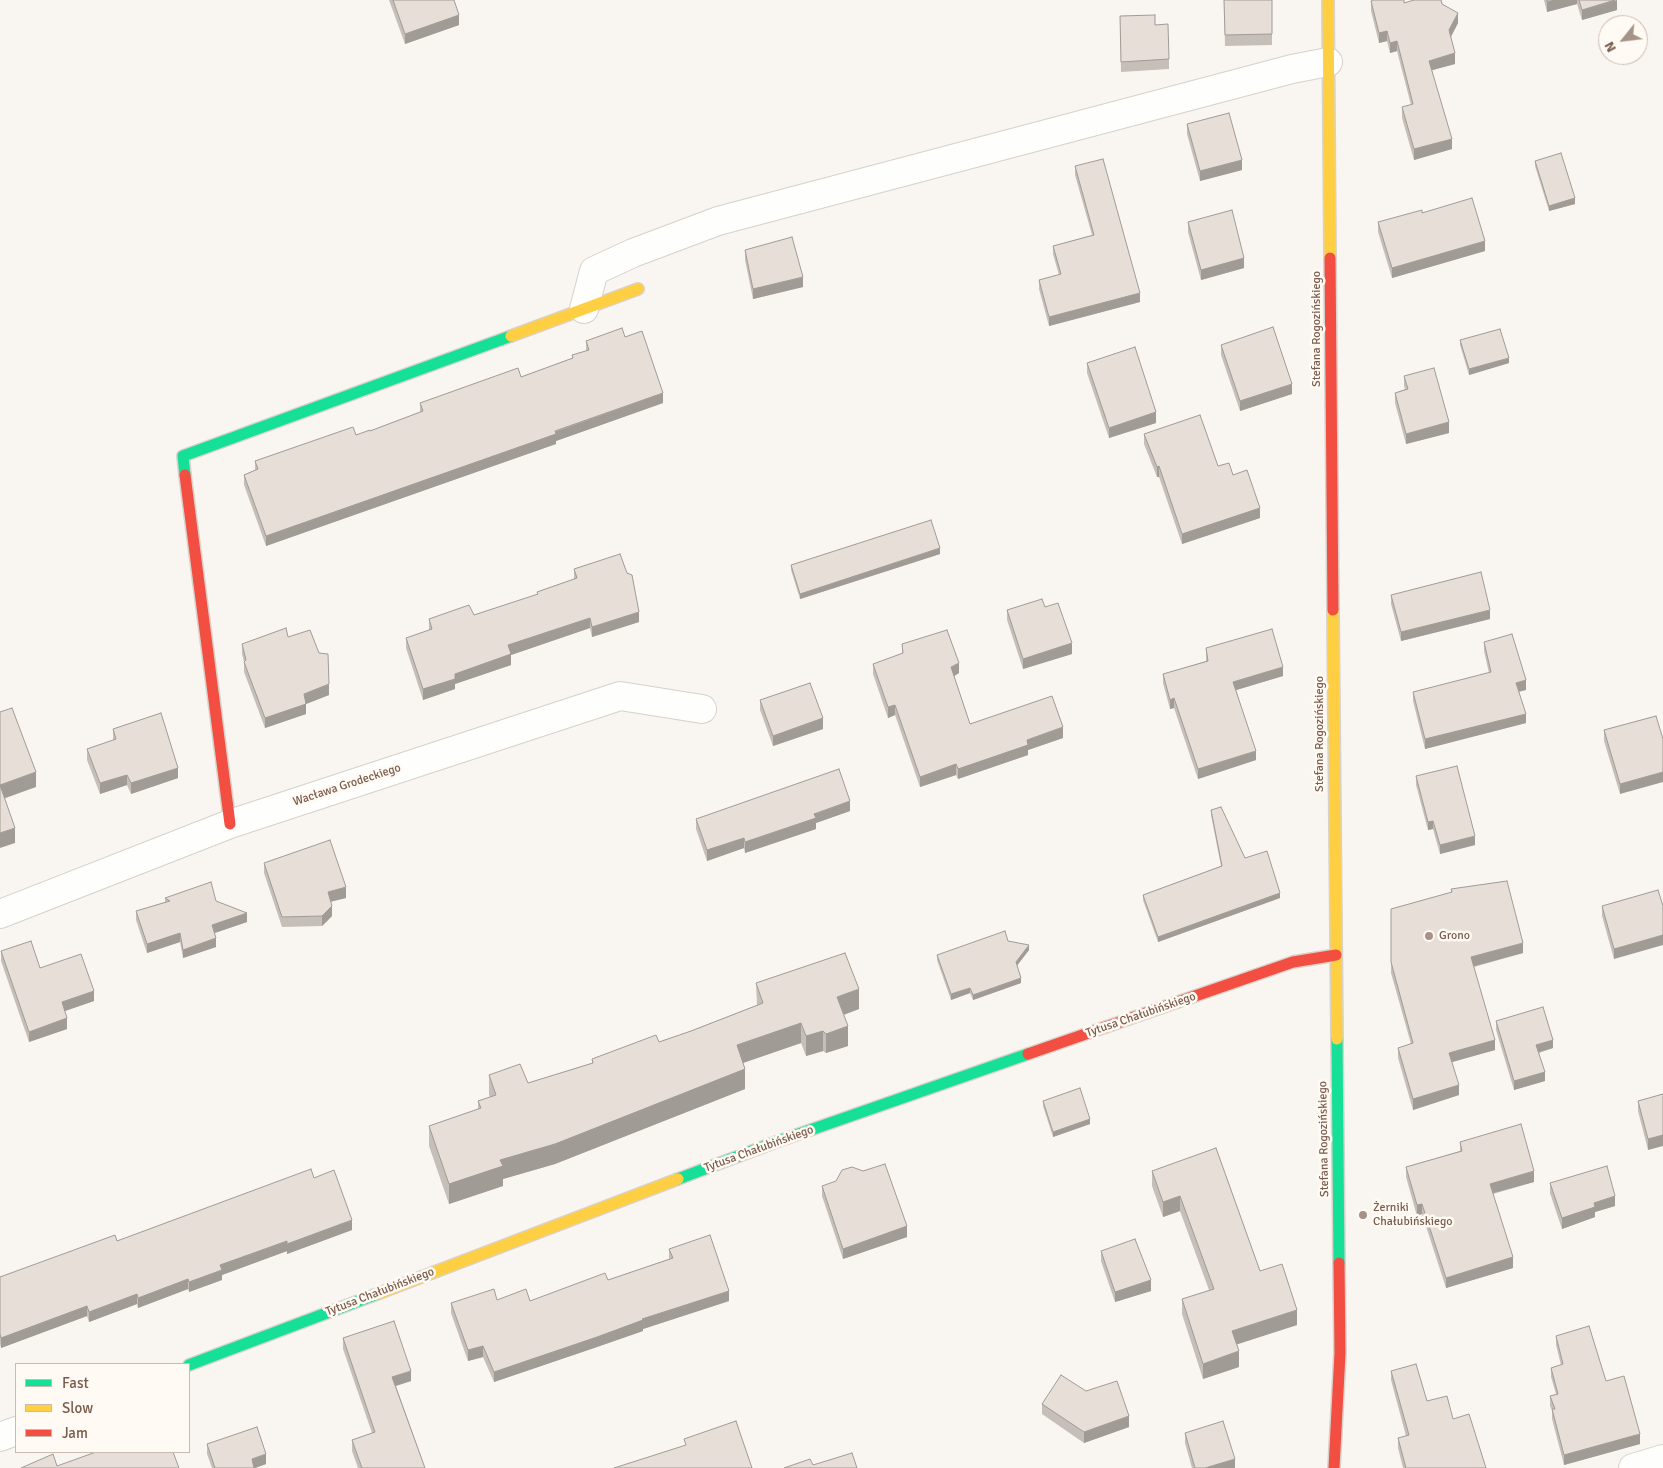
<!DOCTYPE html>
<html>
<head>
<meta charset="utf-8">
<style>
  body { margin:0 }
  #map { position:relative; width:1663px; height:1468px; overflow:hidden; background:#f9f5f0; font-family:Signika,sans-serif }
  canvas { display:block }
  .legend { position:absolute; left:15px; top:1363px; width:175px; height:90px; box-sizing:border-box; background:#fffaf3; border:1px solid #cabbb1; margin:0; padding:6px 9px; list-style:none; font-size:15px; color:#7a5c4d }
  .legend li { display:flex; align-items:center; gap:10px; height:25px }
  .legend b { width:25px; border:1px solid #cabbb1 }
  .north { position:absolute; left:1598px; top:15px; width:50px; height:50px; box-sizing:border-box; background:#fffaf3; border:1px solid #cabbb1; border-radius:50%; rotate:241deg; font-size:14px; font-weight:700; line-height:20px; text-align:center; color:#7a5c4d }
  .north::after { content:''; display:block; margin:auto; width:18px; height:22px; background:#a69286; clip-path:polygon(50% 0,100% 100%,50% 72%,0 100%) }
</style>
</head>
<body>
<div id="map">
<canvas width="1663" height="1468"></canvas>
<ul class="legend">
<li><b style="height:6px;background:#16e098"></b>Fast</li>
<li><b style="height:6px;background:#ffcf43"></b>Slow</li>
<li><b style="height:6px;background:#f24e42"></b>Jam</li>
</ul>
<div class="north">N</div>
</div>
<script>
const ctx = document.querySelector('canvas').getContext('2d');
ctx.lineJoin = 'round';
const toPath = rows => new Path2D(rows.map(r => 'M' + r).join(''));
function trace(path, color, width, dash) { ctx.strokeStyle = color; ctx.lineWidth = width; ctx.lineCap = dash ? 'butt' : 'round'; ctx.setLineDash(dash || []); ctx.stroke(path); }
function fill(path, color) { ctx.fillStyle = color; ctx.fill(path, 'evenodd'); }
function drawText(font, color, halo, rows, align = 'center') {
  ctx.font = font + ' Signika,sans-serif'; ctx.lineWidth = 5; ctx.setLineDash([]); ctx.textBaseline = 'middle'; ctx.strokeStyle = halo; ctx.fillStyle = color; for (const [text, x, y, turn = 0] of rows) {
    ctx.save(); ctx.translate(x, y); ctx.rotate((+turn || 0) * Math.PI / 180); ctx.textAlign = isNaN(turn) ? turn : align; if (halo) ctx.strokeText(text, 0, 0); ctx.fillText(text, 0, 0); ctx.restore();
  }
}
const street = toPath([
  [584,309,594,271,633,253,718,221,1292,69,1328,62],
  [0,914,230,824,620,696,702,709],
  [0,1437,16,1431],
  [1633,1468,1663,1459]
]);
const fast = toPath([
  [185,475,183,456,511,336],
  [1337,1039,1339,1263],
  [678,1179,776,1142,1028,1054],
  [189,1365,377,1294]
]);
const slow = toPath([
  [1328,0,1330,258],
  [511,336,638,289],
  [1333,610,1337,1039],
  [377,1294,678,1179]
]);
const jam = toPath([
  [1330,258,1333,610],
  [185,475,230,824],
  [1028,1054,1293,962,1336,955],
  [1334,1468,1340,1353,1339,1263]
]);
trace(street, '#d7d1cb', 30);
trace(fast, '#d9d2cb', 14);
trace(slow, '#d9d2cb', 14);
trace(jam, '#d9d2cb', 14);
trace(street, '#fefefd', 28);
trace(fast, '#16e098', 11);
trace(slow, '#ffcf43', 11);
trace(jam, '#f24e42', 11);
fill(toPath([
  [389,0,454,0,459,25,405,44],
  [1224,0,1272,0,1272,45,1225,46],
  [1544,0,1615,0,1617,10,1582,20,1577,4,1547,12],
  [1371,1,1404,3,1442,4,1458,23,1451,37,1455,64,1432,70,1452,149,1414,160,1402,118,1402,107,1411,105,1397,51,1390,53,1387,41,1379,43,1371,11],
  [1120,16,1155,25,1169,59,1169,69,1121,72],
  [1187,124,1242,170,1200,181,1187,134],
  [1535,161,1575,204,1549,211,1535,166],
  [1075,166,1140,302,1049,326,1039,289,1039,280,1059,275,1053,254,1053,246,1092,235,1075,175],
  [1422,213,1485,251,1392,278,1378,232,1378,222],
  [1188,222,1244,268,1201,280,1188,232],
  [745,250,803,287,753,299,745,260],
  [625,337,663,403,556,441,556,444,266,546,244,485,244,475,255,470,255,461,370,431,420,412,420,403,521,377,572,358,572,355,586,351,586,341],
  [1460,340,1509,363,1469,375,1460,345],
  [1221,345,1292,394,1240,411,1221,355],
  [1087,363,1156,423,1109,438,1087,373],
  [1404,376,1449,433,1406,444,1395,403,1395,393,1405,389,1404,386],
  [1144,434,1218,466,1260,518,1182,544,1159,477,1157,477,1144,444],
  [940,554,800,599,791,570,791,565],
  [574,569,639,622,592,637,590,628,511,655,511,665,455,684,455,689,423,700,406,648,406,638,429,630,429,619,474,615,537,595,537,592,574,579],
  [1391,595,1490,619,1401,641,1391,604],
  [1045,607,1072,654,1023,669,1007,620,1007,610],
  [288,637,329,695,306,704,306,714,265,728,244,672,244,662,242,654,242,644],
  [1484,642,1526,690,1519,692,1526,723,1425,749,1413,701,1413,692,1489,673,1484,651],
  [902,644,959,673,954,676,970,724,1063,738,1028,750,1028,755,958,779,956,775,920,787,895,715,888,718,873,674,873,664,902,654],
  [1206,648,1283,676,1236,690,1256,760,1198,779,1174,708,1170,709,1163,683,1163,674,1206,661],
  [760,700,823,729,773,746,760,710],
  [1656,716,1620,794,1604,741,1604,730],
  [113,729,178,778,131,794,127,785,100,794,87,760,87,749,113,740],
  [1416,776,1475,845,1440,854,1433,829,1428,830,1416,785],
  [1211,810,1245,858,1280,898,1158,942,1143,900,1143,895,1221,866,1211,815],
  [850,811,816,823,816,829,745,853,744,848,707,861,696,829,696,819],
  [264,863,346,898,331,902,332,916,322,926,282,927,264,873],
  [1451,889,1523,953,1474,967,1495,1050,1451,1062,1459,1095,1413,1110,1398,1058,1398,1048,1411,1044,1391,973,1391,909,1451,893],
  [1658,890,1614,959,1602,916,1602,906],
  [165,898,216,901,247,922,214,933,216,947,183,958,180,942,147,953,136,920,136,911,165,902],
  [1008,941,1029,950,1017,965,1021,983,973,1000,970,993,951,1000,937,960,937,955],
  [1,951,40,968,94,1001,65,1011,67,1029,29,1042,1,961],
  [756,983,859,1009,844,1015,848,1046,826,1053,823,1051,806,1056,801,1043,743,1063,745,1089,555,1164,503,1179,503,1186,449,1204,429,1146,429,1126,478,1109,478,1101,490,1097,489,1095,489,1075,528,1083,592,1063,592,1059,659,1042,691,1031,757,1005],
  [1496,1021,1553,1048,1539,1053,1545,1081,1514,1090,1496,1030],
  [1663,1094,1648,1150,1638,1111,1638,1101],
  [1043,1101,1090,1124,1053,1137,1043,1106],
  [1460,1142,1534,1182,1493,1194,1513,1268,1446,1288,1422,1214,1417,1216,1406,1177,1406,1167,1460,1151],
  [1216,1148,1260,1271,1297,1325,1237,1344,1239,1367,1203,1379,1182,1314,1182,1299,1209,1290,1180,1211,1163,1217,1152,1186,1152,1171],
  [314,1178,352,1230,287,1254,287,1251,222,1275,222,1280,189,1292,188,1289,138,1308,137,1304,89,1322,87,1316,1,1348,0,1344,0,1277,117,1241],
  [1550,1183,1615,1206,1595,1212,1595,1217,1562,1229,1550,1193],
  [822,1186,907,1237,843,1259,822,1196],
  [669,1249,729,1301,643,1329,643,1331,597,1347,494,1382,483,1357,468,1361,451,1313,451,1303,497,1300,530,1301,608,1280,669,1259],
  [1101,1251,1151,1291,1115,1302,1101,1261],
  [1556,1336,1606,1381,1640,1444,1564,1465,1552,1419,1552,1410,1550,1406,1550,1396,1556,1394,1551,1377,1551,1368,1561,1365,1556,1345],
  [343,1338,411,1381,396,1386,425,1468,358,1468,352,1451,352,1440,372,1433,343,1349],
  [1391,1371,1427,1401,1453,1419,1486,1468,1403,1468,1398,1448,1398,1438,1406,1436,1391,1380],
  [1086,1391,1129,1427,1084,1443,1042,1414,1042,1404],
  [1185,1433,1235,1468,1192,1468,1185,1443],
  [207,1444,266,1464,255,1468,212,1468,207,1454]
]), '#c6bfb9');
fill(toPath([
  [1555,0,1577,0,1577,4,1547,12,1547,2],
  [1617,0,1617,10,1582,20,1582,10],
  [1458,13,1458,23,1449,40,1449,30],
  [459,15,459,25,405,44,405,34],
  [1387,31,1387,41,1379,43,1379,33],
  [1397,41,1397,51,1390,53,1390,43],
  [1455,53,1455,64,1429,71,1429,61],
  [1452,139,1452,149,1414,160,1414,149],
  [1242,160,1242,170,1200,181,1200,171],
  [1575,198,1575,204,1549,211,1549,206],
  [1485,241,1485,251,1392,278,1392,268],
  [1244,258,1244,268,1201,280,1201,270],
  [803,277,803,287,753,299,753,289],
  [1140,293,1140,302,1049,326,1049,317],
  [1509,358,1509,363,1469,375,1469,369],
  [1292,384,1292,394,1240,411,1240,401],
  [663,393,663,403,556,441,556,444,266,546,266,536],
  [1156,412,1156,423,1109,438,1109,428],
  [1449,422,1449,433,1406,444,1406,434],
  [1159,466,1159,477,1157,477,1157,467],
  [1260,508,1260,518,1182,544,1182,534],
  [940,548,940,554,800,599,800,594],
  [1490,610,1490,619,1401,641,1401,632],
  [639,612,639,622,592,637,592,627],
  [590,618,590,628,511,655,511,665,455,684,455,689,423,700,423,689,508,645],
  [1072,643,1072,654,1023,669,1023,659],
  [959,663,959,673,951,678,951,667],
  [1283,667,1283,676,1233,691,1233,682],
  [1526,680,1526,690,1516,692,1516,683],
  [329,684,329,695,306,704,306,714,265,728,265,718,304,694],
  [1174,698,1174,708,1170,709,1170,700],
  [895,705,895,715,888,718,888,707],
  [1526,714,1526,723,1425,749,1425,739],
  [823,718,823,729,773,746,773,736],
  [1063,727,1063,738,1028,750,1028,755,958,779,958,769,1027,740],
  [1256,751,1256,760,1198,779,1198,769],
  [956,764,956,775,920,787,920,777],
  [178,768,178,778,131,794,131,783],
  [36,772,36,787,0,800,0,785],
  [1663,772,1663,782,1620,794,1620,784],
  [127,775,127,785,100,794,100,783],
  [850,801,850,811,816,823,816,829,745,853,745,842,814,814],
  [1433,821,1433,829,1428,830,1428,822],
  [15,828,15,843,0,848,0,833],
  [1475,836,1475,845,1440,854,1440,845],
  [744,838,744,848,707,861,707,850],
  [346,887,346,898,328,902,328,892],
  [1280,893,1280,898,1158,942,1158,937],
  [332,906,332,916,322,926,322,916],
  [247,913,247,922,212,934,212,925],
  [180,933,180,942,147,953,147,944],
  [1663,935,1663,945,1614,959,1614,949],
  [216,938,216,947,183,958,183,950],
  [1523,943,1523,953,1471,967,1471,957],
  [1029,945,1029,950,1016,967,1016,962],
  [1021,978,1021,983,973,1000,973,995],
  [970,988,970,993,951,1000,951,994],
  [859,989,859,1009,837,1017,837,997],
  [94,991,94,1001,62,1012,62,1002],
  [67,1018,67,1029,29,1042,29,1032],
  [801,1023,801,1043,737,1065,737,1045],
  [848,1026,848,1046,826,1053,826,1034],
  [823,1031,823,1051,806,1056,806,1036],
  [1495,1040,1495,1050,1449,1063,1449,1053],
  [1553,1040,1553,1048,1536,1053,1536,1045],
  [745,1069,745,1089,555,1164,503,1179,503,1186,449,1204,449,1184,500,1160],
  [1545,1072,1545,1081,1514,1090,1514,1081],
  [1459,1085,1459,1095,1413,1110,1413,1099],
  [1090,1119,1090,1124,1053,1137,1053,1132],
  [1663,1135,1663,1146,1648,1150,1648,1139],
  [1534,1171,1534,1182,1490,1194,1490,1184],
  [1180,1196,1180,1211,1163,1217,1163,1202],
  [1615,1196,1615,1206,1595,1212,1595,1217,1562,1229,1562,1218,1594,1203],
  [1422,1204,1422,1214,1417,1216,1417,1205],
  [352,1220,352,1230,287,1254,287,1244],
  [907,1226,907,1237,843,1259,843,1249],
  [287,1241,287,1251,222,1275,222,1280,189,1292,189,1282,220,1265],
  [1513,1257,1513,1268,1446,1288,1446,1278],
  [188,1279,188,1289,138,1308,138,1298],
  [1151,1280,1151,1291,1115,1302,1115,1292],
  [729,1291,729,1301,643,1329,643,1331,597,1347,494,1382,494,1372,642,1319],
  [137,1294,137,1304,89,1322,89,1312],
  [87,1306,87,1316,1,1348,1,1338],
  [1297,1310,1297,1325,1232,1346,1232,1331],
  [483,1346,483,1357,468,1361,468,1350],
  [1239,1351,1239,1367,1203,1379,1203,1364],
  [411,1371,411,1381,392,1387,392,1377],
  [1129,1416,1129,1427,1084,1443,1084,1432],
  [1640,1434,1640,1444,1564,1465,1564,1455],
  [266,1454,266,1464,255,1468,252,1468,252,1459],
  [1235,1459,1235,1468,1205,1468]
]), '#a19b96');
const building = toPath([
  [393,0,454,0,459,15,405,34,393,0],
  [1224,0,1272,0,1272,34,1225,35,1224,0],
  [1373,0,1404,0,1404,3,1414,0,1441,0,1442,4,1458,13,1449,30,1455,53,1429,61,1452,139,1414,149,1402,107,1413,104,1397,41,1390,43,1387,31,1379,33,1371,1,1373,0],
  [1547,0,1555,0,1547,2,1547,0],
  [1579,0,1615,0,1582,10,1579,0],
  [1155,15,1155,25,1168,24,1169,59,1121,62,1120,16,1155,15],
  [1229,113,1242,160,1200,171,1187,124,1229,113],
  [1561,153,1575,198,1549,206,1535,161,1561,153],
  [1103,159,1140,293,1049,317,1039,280,1061,274,1053,246,1094,235,1075,166,1103,159],
  [1472,198,1485,241,1392,268,1378,222,1422,210,1422,213,1472,198],
  [1232,210,1244,258,1201,270,1188,222,1232,210],
  [792,237,803,277,753,289,745,250,792,237],
  [1273,327,1292,384,1240,401,1221,345,1273,327],
  [622,328,625,337,642,331,663,393,555,431,556,434,266,536,244,475,258,469,255,461,353,427,356,435,370,430,370,431,423,411,420,403,518,368,521,377,573,358,572,355,589,350,586,341,622,328],
  [1500,329,1509,358,1469,369,1460,340,1500,329],
  [1135,347,1156,412,1109,428,1087,363,1135,347],
  [1434,368,1449,422,1406,434,1395,393,1408,389,1404,376,1434,368],
  [1200,415,1218,466,1229,463,1233,475,1247,470,1260,508,1182,534,1159,466,1157,467,1144,434,1200,415],
  [931,520,940,548,800,594,791,565,931,520],
  [620,554,627,573,632,575,639,612,592,627,590,618,508,645,511,654,455,674,455,679,423,689,406,638,432,629,429,619,469,605,474,615,538,594,537,592,577,578,574,569,620,554],
  [1481,572,1490,610,1401,632,1391,595,1481,572],
  [1042,599,1045,607,1058,603,1072,643,1023,659,1007,610,1042,599],
  [286,628,288,637,310,630,319,653,328,654,329,684,304,694,306,704,265,718,244,662,246,660,242,644,286,628],
  [1272,629,1283,667,1233,682,1256,751,1198,769,1174,698,1170,700,1163,674,1208,661,1206,648,1272,629],
  [947,630,959,663,951,667,970,724,1052,696,1063,727,1027,740,1028,745,958,769,956,764,920,777,895,705,888,707,873,664,903,653,902,644,947,630],
  [1512,634,1526,680,1516,683,1526,714,1425,739,1413,692,1491,672,1484,642,1512,634],
  [810,683,823,718,773,736,760,700,810,683],
  [12,708,36,772,0,785,15,828,0,833,0,712,12,708],
  [161,713,178,768,131,783,127,775,100,783,87,749,116,739,113,729,161,713],
  [1656,716,1663,739,1663,772,1620,784,1604,730,1656,716],
  [1457,766,1475,836,1440,845,1433,821,1428,822,1416,776,1457,766],
  [839,769,850,801,814,814,816,818,745,842,744,838,707,850,696,819,839,769],
  [1221,807,1245,858,1267,851,1280,893,1158,937,1143,895,1222,866,1211,810,1221,807],
  [330,840,346,887,328,892,332,906,322,916,282,917,264,863,330,840],
  [1507,881,1523,943,1471,957,1495,1040,1449,1053,1459,1085,1413,1099,1398,1048,1413,1043,1391,962,1391,909,1452,892,1451,889,1507,881],
  [211,882,216,901,247,913,212,925,216,938,183,950,180,933,147,944,136,911,170,901,165,898,211,882],
  [1658,890,1663,906,1663,935,1614,949,1602,906,1658,890],
  [1005,931,1008,941,1029,945,1016,962,1021,978,973,995,970,988,951,994,937,955,1005,931],
  [31,941,40,968,81,954,94,991,62,1002,67,1018,29,1032,1,951,31,941],
  [845,953,859,989,837,997,848,1026,826,1034,823,1031,806,1036,801,1023,737,1045,745,1069,555,1144,500,1160,503,1166,449,1184,429,1126,481,1108,478,1101,496,1095,489,1075,520,1064,528,1083,593,1063,592,1059,656,1035,659,1042,691,1031,763,1003,756,983,845,953],
  [1543,1007,1553,1040,1536,1045,1545,1072,1514,1081,1496,1021,1543,1007],
  [1080,1088,1090,1119,1053,1132,1043,1101,1080,1088],
  [1663,1094,1663,1135,1648,1139,1638,1101,1663,1094],
  [1521,1124,1534,1171,1490,1184,1513,1257,1446,1278,1422,1204,1417,1205,1406,1167,1462,1151,1460,1142,1521,1124],
  [1216,1148,1260,1271,1282,1264,1297,1310,1232,1331,1239,1351,1203,1364,1182,1299,1214,1289,1180,1196,1163,1202,1152,1171,1216,1148],
  [885,1164,907,1226,843,1249,822,1186,836,1181,842,1170,852,1167,863,1171,885,1164],
  [1607,1166,1615,1196,1594,1203,1595,1207,1562,1218,1550,1183,1607,1166],
  [311,1169,314,1178,334,1170,352,1220,287,1244,287,1241,220,1265,222,1270,189,1282,188,1279,138,1298,137,1294,89,1312,87,1306,1,1338,0,1334,0,1277,115,1235,117,1241,311,1169],
  [710,1235,729,1291,642,1319,643,1320,597,1337,494,1372,483,1346,468,1350,451,1303,494,1289,497,1300,526,1289,530,1301,605,1273,608,1280,673,1258,669,1249,710,1235],
  [1135,1239,1151,1280,1115,1292,1101,1251,1135,1239],
  [394,1321,411,1371,392,1377,425,1468,362,1468,352,1440,375,1432,343,1338,394,1321],
  [1589,1326,1606,1381,1624,1376,1640,1434,1564,1455,1552,1409,1555,1409,1550,1396,1558,1394,1551,1368,1563,1364,1556,1336,1589,1326],
  [1416,1364,1427,1401,1447,1396,1453,1419,1469,1414,1486,1468,1406,1468,1398,1438,1409,1435,1391,1371,1416,1364],
  [1061,1375,1086,1391,1117,1381,1129,1416,1084,1432,1042,1404,1061,1375],
  [736,1421,752,1468,614,1468,686,1445,684,1439,736,1421],
  [1223,1421,1235,1459,1205,1468,1195,1468,1185,1433,1223,1421],
  [257,1427,266,1454,252,1459,254,1468,215,1468,207,1444,257,1427],
  [96,1452,173,1452,179,1468,21,1468,53,1454,57,1466,96,1452],
  [852,1453,857,1468,784,1468,810,1459,813,1465,852,1453]
]);
fill(building, '#e6ded7');
trace(building, '#a19b96', 1);
for (const [x, y, r, color] of [
  [1429,936,5,"#a69286"],
  [1363,1215,5,"#a69286"]
]) { const dot = new Path2D(); dot.arc(x, y, r, 0, 2 * Math.PI); ctx.fillStyle = color; ctx.fill(dot); trace(dot, '#fffaf3', 2); }
drawText('12px', '#7a5c4d', '#fffaf3', [
  ["Stefana Rogozińskiego",1317,329,-90],
  ["Stefana Rogozińskiego",1320,734,-90],
  ["Wacława Grodeckiego",347,785,-18],
  ["Tytusa Chałubińskiego",1141,1015,-19],
  ["Stefana Rogozińskiego",1324,1139,-91],
  ["Tytusa Chałubińskiego",759,1149,-20],
  ["Tytusa Chałubińskiego",380,1292,-21]
]);
drawText('12px', '#7a5c4d', '#fffaf3', [
  ["Grono",1439,936],
  ["Żerniki",1373,1208],
  ["Chałubińskiego",1373,1222]
], 'left');
</script>
</body>
</html>
